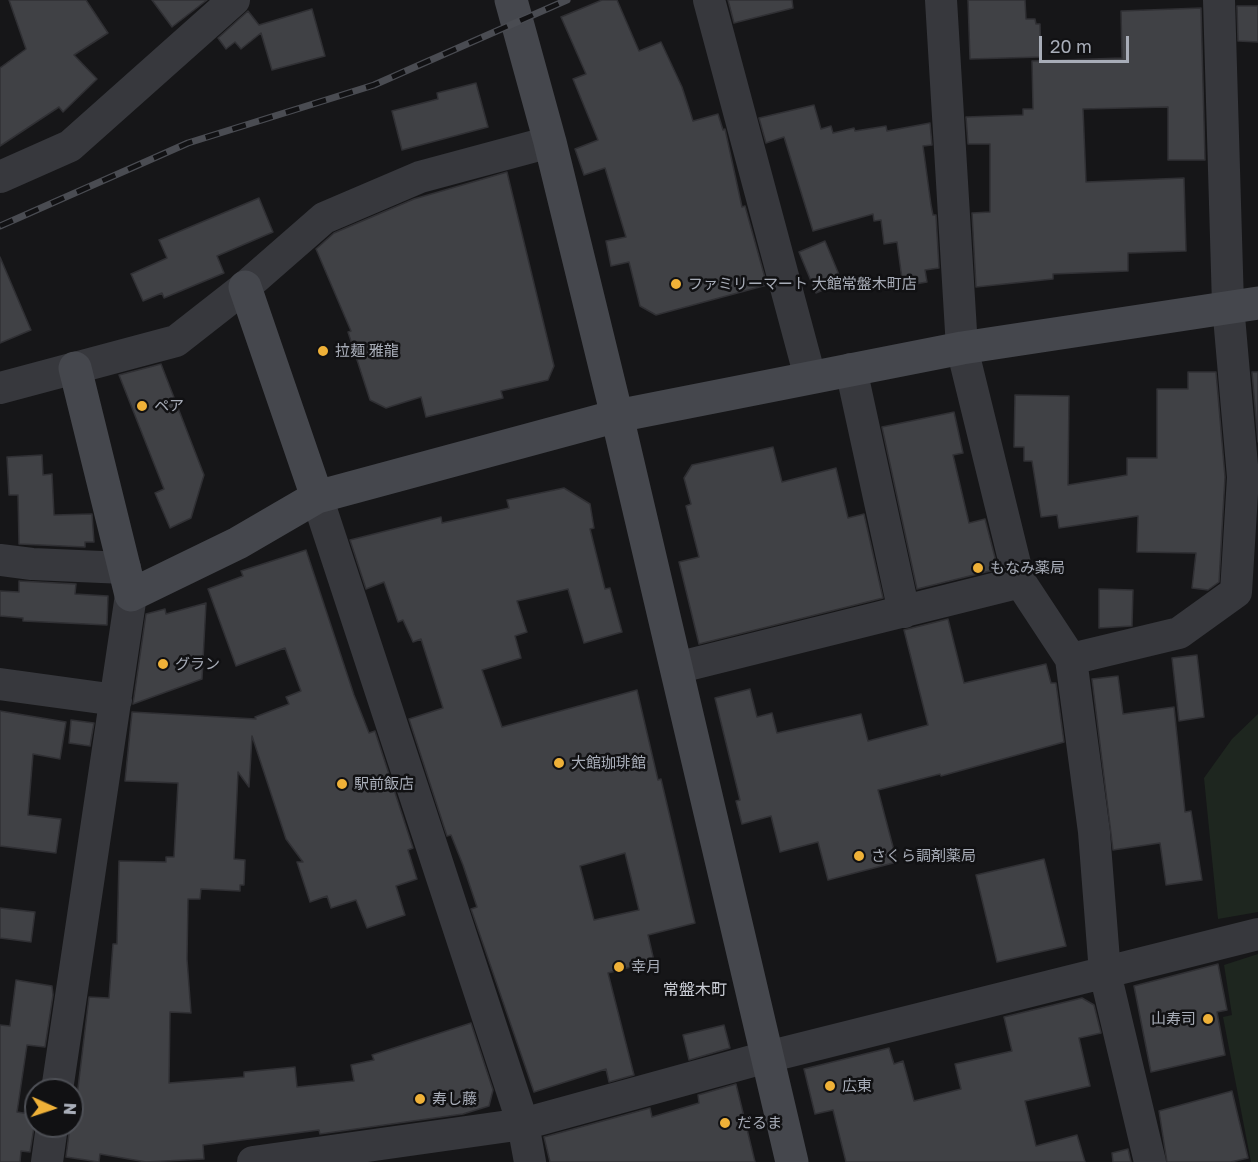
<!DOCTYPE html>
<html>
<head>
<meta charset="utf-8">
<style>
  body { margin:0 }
  #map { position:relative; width:1258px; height:1162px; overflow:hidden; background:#161618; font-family:"Golos Text",sans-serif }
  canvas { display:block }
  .north { position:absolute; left:24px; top:1078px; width:60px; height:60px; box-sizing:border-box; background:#111113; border:2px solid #4d4f55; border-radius:50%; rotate:93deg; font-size:16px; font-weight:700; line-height:24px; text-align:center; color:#a8adb8 }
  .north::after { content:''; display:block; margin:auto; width:21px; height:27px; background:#efb138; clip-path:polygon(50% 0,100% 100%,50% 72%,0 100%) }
  .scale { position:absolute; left:1039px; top:36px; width:90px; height:27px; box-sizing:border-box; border:3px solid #a8adb8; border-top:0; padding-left:8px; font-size:18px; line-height:21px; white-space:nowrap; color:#a8adb8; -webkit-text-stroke:4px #111113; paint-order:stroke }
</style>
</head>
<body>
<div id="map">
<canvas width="1258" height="1162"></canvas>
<div class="north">N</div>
<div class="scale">20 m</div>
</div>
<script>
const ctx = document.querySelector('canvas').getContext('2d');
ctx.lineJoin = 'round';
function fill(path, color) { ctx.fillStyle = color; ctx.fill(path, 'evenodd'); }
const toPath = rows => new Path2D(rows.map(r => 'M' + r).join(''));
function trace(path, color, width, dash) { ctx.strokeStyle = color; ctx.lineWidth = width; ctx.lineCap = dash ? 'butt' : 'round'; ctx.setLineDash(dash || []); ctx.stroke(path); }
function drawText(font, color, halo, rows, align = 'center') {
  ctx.font = font + ' "Golos Text","Noto Sans JP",sans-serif'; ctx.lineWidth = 5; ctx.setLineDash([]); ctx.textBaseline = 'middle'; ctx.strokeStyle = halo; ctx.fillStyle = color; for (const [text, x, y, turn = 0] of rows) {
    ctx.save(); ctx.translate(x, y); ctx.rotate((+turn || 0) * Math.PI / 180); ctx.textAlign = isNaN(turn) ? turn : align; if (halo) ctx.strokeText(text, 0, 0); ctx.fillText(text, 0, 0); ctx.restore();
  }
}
fill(toPath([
  [1258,714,1258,912,1218,919,1204,778,1232,739],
  [1258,954,1258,1162,1251,1162,1223,1017,1232,1015,1224,965]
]), '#1e261f');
const building = toPath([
  [9,0,86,0,108,33,74,55,97,79,63,112,59,107,0,146,0,68,26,49,9,0],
  [152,0,207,0,172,27,152,0],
  [602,0,617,0,639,51,661,42,682,87,693,121,718,114,723,130,725,129,742,207,745,206,767,285,656,315,640,306,629,262,611,266,606,241,626,237,605,168,584,175,575,149,598,140,573,79,586,74,561,17,602,0],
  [728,0,792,0,793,8,734,23,728,0],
  [968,0,1025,0,1026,19,1035,19,1036,24,1040,24,1041,57,970,59,968,0],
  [1237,6,1258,6,1258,42,1238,41,1237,6],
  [1201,8,1205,160,1168,160,1168,107,1083,109,1086,182,1184,178,1186,251,1128,253,1128,271,1053,274,1053,279,976,287,972,213,990,212,990,144,968,144,966,117,1023,115,1023,109,1033,109,1032,61,1122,58,1121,11,1201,8],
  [312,9,325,56,272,70,261,33,241,49,235,42,226,49,218,38,248,11,259,25,312,9],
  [476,83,488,127,402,150,392,111,438,99,437,93,476,83],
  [814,105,821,129,831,126,833,133,854,128,855,131,886,126,887,131,930,123,932,145,923,146,931,205,933,215,936,215,939,268,925,270,927,282,903,286,897,242,884,244,881,220,874,221,873,214,813,231,784,137,766,143,759,118,814,105],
  [507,172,554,366,548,380,501,391,503,398,426,417,421,397,386,408,370,400,348,332,351,331,316,249,334,233,414,199,507,172],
  [259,198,273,232,217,256,224,273,164,298,162,293,143,301,131,274,167,258,159,240,259,198],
  [825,241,842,282,816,293,799,252,825,241],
  [0,257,31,330,0,343,0,257],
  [161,364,204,475,191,518,170,528,155,493,164,489,119,375,161,364],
  [1188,372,1216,372,1225,477,1219,582,1208,590,1192,588,1196,553,1137,552,1138,516,1059,528,1057,515,1041,517,1032,461,1024,461,1024,447,1014,447,1015,395,1069,396,1068,485,1127,475,1127,458,1157,458,1157,389,1188,389,1188,372],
  [1252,372,1258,372,1258,442,1252,372],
  [954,412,963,453,953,455,969,523,985,519,998,569,917,589,882,427,954,412],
  [773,447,782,482,836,468,848,518,864,514,883,598,699,644,679,562,699,557,686,506,691,504,684,478,692,465,773,447],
  [42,455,43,475,52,474,54,515,92,514,94,542,85,542,85,547,19,544,18,495,9,495,7,457,42,455],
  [564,488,590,504,594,528,590,529,605,589,610,588,622,632,584,643,568,589,517,601,527,632,515,636,521,658,482,670,502,727,637,690,658,780,661,779,695,923,648,935,654,961,608,973,634,1075,609,1082,606,1069,534,1092,471,909,477,907,463,865,451,835,447,836,409,719,443,708,421,639,413,642,403,620,398,622,384,582,366,589,350,540,441,517,442,523,509,508,507,500,564,488],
  [625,853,639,910,594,920,580,866,625,853],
  [306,550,354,695,369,733,375,731,413,848,408,850,417,879,396,886,405,915,367,928,356,900,331,908,327,896,310,902,297,862,303,862,286,839,252,736,249,787,238,772,234,859,245,860,244,885,240,885,240,891,201,889,200,899,188,899,187,959,191,1013,170,1012,169,1083,244,1077,244,1072,295,1067,297,1087,354,1081,351,1065,374,1060,372,1055,471,1023,493,1090,489,1106,463,1114,320,1134,319,1130,203,1145,204,1159,146,1162,100,1154,99,1162,66,1157,70,1126,74,1121,89,997,109,998,113,944,117,944,119,861,166,862,166,857,174,857,178,783,125,781,132,712,256,719,255,717,289,704,286,697,301,691,285,648,236,666,208,589,243,576,241,571,306,550],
  [19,581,76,584,75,594,108,596,107,625,23,621,23,618,0,616,0,591,19,592,19,581],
  [1099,589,1133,590,1132,626,1099,628,1099,589],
  [206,603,202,679,133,704,146,614,165,609,166,614,206,603],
  [948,619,964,683,1046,664,1051,683,1056,683,1064,742,941,776,940,774,878,790,897,862,828,880,818,842,780,852,771,816,742,824,736,801,740,800,715,698,750,689,757,717,772,713,777,733,861,714,868,741,928,725,904,630,948,619],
  [1197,655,1204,717,1179,721,1172,658,1197,655],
  [1118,676,1123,714,1174,707,1185,812,1191,811,1202,880,1166,885,1160,843,1113,850,1092,679,1118,676],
  [0,711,66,722,60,759,33,754,28,815,61,819,56,853,0,846,0,711],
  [71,720,94,723,90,746,69,743,71,720],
  [1044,859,1066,946,997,962,976,875,1044,859],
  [0,908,35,912,31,942,0,938,0,908],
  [1218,964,1227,1010,1217,1012,1225,1055,1151,1072,1134,986,1218,964],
  [16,980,52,986,53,995,45,1047,27,1045,17,1112,36,1115,30,1152,21,1151,20,1162,0,1162,0,1025,10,1026,16,980],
  [1082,998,1094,1005,1101,1033,1079,1038,1090,1086,1025,1101,1036,1146,1077,1135,1085,1162,846,1162,833,1110,815,1114,804,1069,889,1048,894,1064,903,1061,914,1101,961,1089,955,1064,1012,1051,1004,1017,1082,998],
  [724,1025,730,1048,689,1060,683,1035,724,1025],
  [736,1084,755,1162,550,1162,544,1137,650,1108,652,1117,699,1103,698,1095,736,1084],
  [1232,1091,1248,1158,1231,1162,1167,1162,1159,1111,1232,1091],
  [1128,1149,1131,1162,1113,1162,1112,1153,1128,1149]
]);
fill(building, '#404145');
trace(building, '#303034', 1.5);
trace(toPath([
  [709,0,810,377],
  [941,0,962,348,1019,580,1071,659,1094,832,1105,973,1150,1162],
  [0,177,70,146,234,0],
  [851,369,904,612],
  [0,388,176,341,245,287,324,218,420,177,550,142],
  [317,497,523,1124,530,1162],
  [0,560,32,564,125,568],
  [1071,659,1179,633,1236,592,1243,477,1228,305,1219,0],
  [676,668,1021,582],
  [0,684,116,700],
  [57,1090,131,595],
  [47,1162,52,1126],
  [253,1162,523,1124,767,1057,1258,934]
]), '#37383d', 32);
trace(toPath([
  [511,0,550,142,617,416,792,1162],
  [245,287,317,497],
  [75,368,131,595,238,543,317,497,617,416,962,348,1258,303]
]), '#45474d', 33);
const rail = toPath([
  [0,226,188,143,374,85,567,0]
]);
trace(rail, '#4a4c52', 7);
trace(rail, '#111113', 4.5, [14]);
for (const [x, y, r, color] of [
  [676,284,6,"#efb138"],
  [323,351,6,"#efb138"],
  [142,406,6,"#efb138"],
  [978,568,6,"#efb138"],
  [163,664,6,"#efb138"],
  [559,763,6,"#efb138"],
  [342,784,6,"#efb138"],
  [859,856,6,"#efb138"],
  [619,967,6,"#efb138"],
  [1208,1019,6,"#efb138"],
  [830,1086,6,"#efb138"],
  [420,1099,6,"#efb138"],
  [725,1123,6,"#efb138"]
]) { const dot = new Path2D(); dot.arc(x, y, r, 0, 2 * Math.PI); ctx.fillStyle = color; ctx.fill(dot); trace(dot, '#111113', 2); }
drawText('15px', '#a8adb8', '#111113', [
  ["ファミリーマート 大館常盤木町店",688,284],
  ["拉麺 雅龍",335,351],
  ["ペア",154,406],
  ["もなみ薬局",990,568],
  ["グラン",175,664],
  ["大館珈琲館",571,763],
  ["駅前飯店",354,784],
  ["さくら調剤薬局",871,856],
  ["幸月",631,967],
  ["山寿司",1196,1019,"right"],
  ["広東",842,1086],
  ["寿し藤",432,1099],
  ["だるま",737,1123]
], 'left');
drawText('16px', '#c9ccd4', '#111113', [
  ["常盤木町",695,990]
]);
</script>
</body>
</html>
